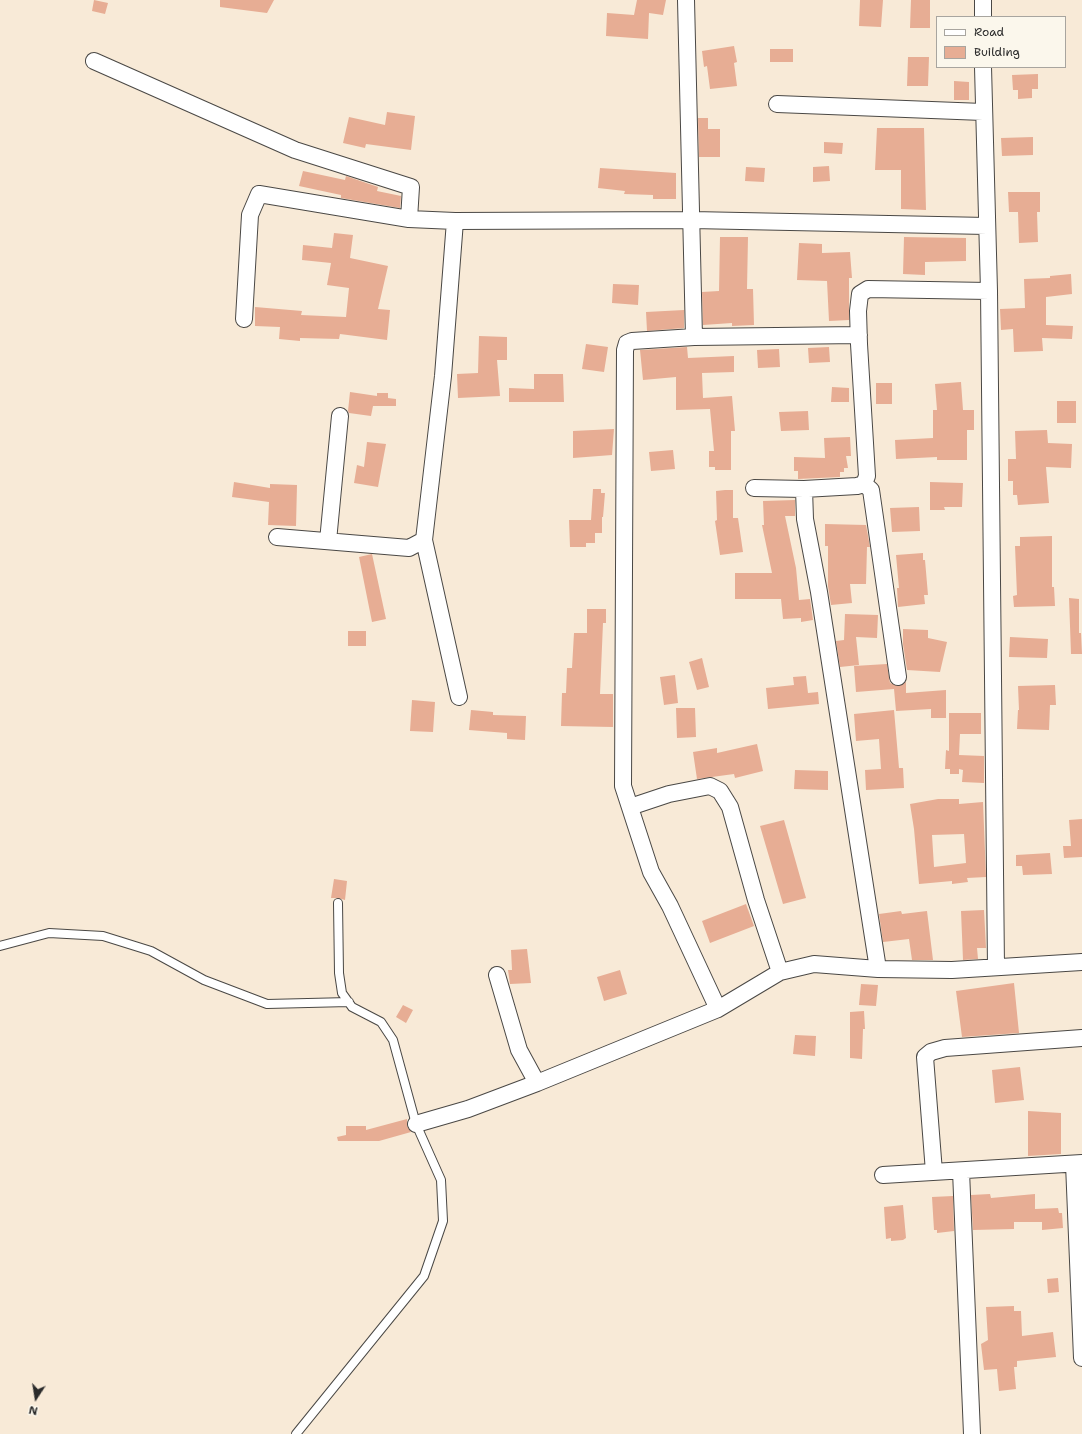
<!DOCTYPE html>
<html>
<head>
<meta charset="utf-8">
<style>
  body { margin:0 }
  #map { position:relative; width:1082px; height:1434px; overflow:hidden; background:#f8ead7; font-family:"Shantell Sans",sans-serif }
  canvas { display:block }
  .legend { position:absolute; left:936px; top:16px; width:130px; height:52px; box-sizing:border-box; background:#fbf7ec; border:1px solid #a8a59f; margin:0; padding:5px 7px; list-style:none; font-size:12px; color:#2b2b2b }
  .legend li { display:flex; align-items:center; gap:8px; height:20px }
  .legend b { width:20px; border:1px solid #a8a59f }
  .north { position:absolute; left:16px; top:1378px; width:40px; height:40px; -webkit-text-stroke:3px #fbf7ec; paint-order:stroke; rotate:192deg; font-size:11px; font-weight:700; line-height:16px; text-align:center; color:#2b2b2b }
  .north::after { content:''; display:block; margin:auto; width:14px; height:18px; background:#2b2b2b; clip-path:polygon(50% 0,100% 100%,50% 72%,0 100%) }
</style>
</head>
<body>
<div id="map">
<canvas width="1082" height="1434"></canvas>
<ul class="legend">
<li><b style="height:5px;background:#fff"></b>Road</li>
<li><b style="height:11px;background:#e7ad94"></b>Building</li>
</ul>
<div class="north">N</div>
</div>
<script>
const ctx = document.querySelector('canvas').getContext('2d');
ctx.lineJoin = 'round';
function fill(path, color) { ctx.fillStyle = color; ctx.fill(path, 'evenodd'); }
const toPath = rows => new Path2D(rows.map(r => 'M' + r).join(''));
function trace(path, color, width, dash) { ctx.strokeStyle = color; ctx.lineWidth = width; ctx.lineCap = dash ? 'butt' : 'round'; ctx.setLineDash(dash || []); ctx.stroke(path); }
fill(toPath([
  [94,0,108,3,105,14,92,11],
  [220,0,274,0,267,13,220,7],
  [637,0,666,0,663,15,649,13,648,39,606,36,607,13,634,15],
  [860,0,883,0,881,27,859,26],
  [911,0,930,0,930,28,910,28],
  [734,46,737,62,734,63,737,86,710,89,707,66,704,67,702,51],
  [770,49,793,49,793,62,770,62],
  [908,57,929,57,928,86,907,86],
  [1038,74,1038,89,1032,89,1032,98,1018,99,1018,90,1013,90,1012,75],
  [954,81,969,82,969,100,954,100],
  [387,112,415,116,411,150,366,144,365,148,343,143,349,117,385,125],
  [698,118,708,118,708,129,720,129,720,157,699,157],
  [877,128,924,128,926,210,901,209,901,170,875,170],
  [1033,137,1033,155,1002,156,1001,138],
  [824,142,843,143,842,154,824,153],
  [829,166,830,181,813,182,813,167],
  [746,167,765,168,764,182,745,181],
  [600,168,676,173,676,199,653,199,653,195,624,194,625,191,598,188],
  [303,171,345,180,346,176,378,187,377,191,401,196,400,208,341,198,341,195,299,186],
  [1008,192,1040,192,1040,212,1037,212,1038,242,1019,243,1018,212,1009,212],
  [334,233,353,235,350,258,388,266,378,309,390,310,387,340,340,334,339,339,300,338,300,341,279,339,280,327,255,326,255,307,302,311,301,315,346,317,349,288,327,285,331,263,302,260,303,245,332,248],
  [720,237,748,237,747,289,753,289,754,325,732,326,732,323,703,325,702,292,719,291],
  [904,237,966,238,966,261,925,262,925,275,903,274],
  [799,243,822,244,822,253,850,252,852,278,849,278,849,320,829,321,827,281,797,280],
  [1071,274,1072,294,1046,297,1046,325,1073,326,1072,339,1042,338,1043,351,1014,352,1013,329,1001,330,1000,309,1025,308,1024,279,1050,278,1050,276],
  [613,284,639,285,638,305,612,303],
  [684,310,684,328,647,331,646,312],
  [479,336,507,337,507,360,497,360,500,396,458,398,457,374,478,373],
  [586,344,608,347,604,372,582,369],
  [687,347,688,358,734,356,734,372,702,373,703,398,732,396,735,431,731,431,731,470,715,470,715,467,709,467,709,451,714,451,710,409,676,410,676,377,643,380,640,350],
  [829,347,830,362,809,363,808,348],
  [779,349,780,367,758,368,757,350],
  [534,374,563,374,564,402,509,402,509,388,534,389],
  [961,382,963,410,974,410,974,430,967,430,967,460,937,460,937,457,896,459,895,440,933,438,933,410,937,410,935,384],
  [876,383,892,383,892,404,876,404],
  [832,387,849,388,849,402,831,402],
  [350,392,377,396,377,393,388,393,388,398,396,399,396,406,373,406,371,416,349,413,348,411],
  [1057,401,1076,401,1076,423,1057,423],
  [808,411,809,430,781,431,779,412],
  [614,429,612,455,573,458,573,431],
  [1047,430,1048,443,1072,444,1071,468,1046,467,1049,503,1018,505,1017,495,1013,495,1013,481,1008,481,1008,459,1016,459,1015,431],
  [850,437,851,456,846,456,848,468,844,468,844,472,840,472,840,477,798,479,798,471,794,471,794,457,825,458,824,438],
  [367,442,386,444,378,487,354,483,357,465,364,467],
  [673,450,675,469,651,471,649,452],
  [234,482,270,488,270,484,297,485,296,526,268,525,269,502,232,497],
  [930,482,963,483,962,507,944,507,945,510,930,510],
  [593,489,601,489,601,493,605,493,603,517,602,517,602,533,595,533,595,543,586,543,586,547,570,547,569,520,591,520],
  [725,490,733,490,733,518,738,518,743,552,720,555,715,521,717,520,716,491],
  [795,500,795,516,785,516,796,568,799,600,810,599,813,620,801,622,801,618,783,619,781,599,735,599,735,573,772,573,762,525,764,525,763,501],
  [919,507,920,531,892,532,890,508],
  [825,524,866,525,870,547,867,547,866,584,850,584,852,603,831,605,828,586,828,546,825,546],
  [1052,536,1052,587,1054,587,1055,606,1014,607,1013,596,1017,595,1015,546,1020,546,1020,537],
  [923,553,923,560,925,560,928,595,924,595,925,604,898,607,897,588,899,588,896,555],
  [372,554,386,619,372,622,359,557],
  [1069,598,1079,599,1079,633,1081,633,1082,654,1071,654],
  [587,609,606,609,606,623,603,623,600,694,613,694,613,727,561,726,562,693,566,693,567,668,572,668,574,633,587,633],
  [845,614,878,615,877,638,856,637,859,665,840,667,836,641,844,640],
  [903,629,928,630,928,638,947,642,940,672,907,670,903,644],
  [348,631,366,631,366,646,348,646],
  [1010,637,1048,639,1047,658,1009,657],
  [702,658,709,687,697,690,689,662],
  [887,664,890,683,899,686,906,682,906,693,946,690,946,718,931,718,931,709,896,711,894,689,856,692,854,666],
  [675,675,678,703,664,705,660,677],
  [806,676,808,693,818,692,819,704,768,709,766,688,794,685,793,677],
  [1055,685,1056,705,1050,705,1049,730,1017,729,1018,710,1019,710,1018,686],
  [412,700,435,702,433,732,410,731],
  [676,708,695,708,696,737,677,738],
  [471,710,493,712,493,715,526,716,525,740,507,739,507,733,469,730],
  [894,710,899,768,903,768,904,788,866,790,865,770,881,769,879,739,856,741,854,714],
  [949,713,981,713,981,734,960,734,959,755,984,756,984,783,962,782,963,770,959,769,959,774,950,774,950,769,945,769,946,750,949,751],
  [757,744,763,771,735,778,734,774,697,779,693,752,717,748,717,753],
  [795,770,828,771,828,790,794,789],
  [938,799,959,799,959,804,983,802,986,877,967,878,968,882,952,884,952,881,919,884,914,829,910,804],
  [964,834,966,863,934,867,932,835],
  [1082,819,1082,857,1064,858,1063,846,1071,846,1069,820],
  [784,820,806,898,783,904,760,826],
  [1050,853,1052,874,1023,875,1022,866,1016,866,1016,855],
  [334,879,347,881,345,900,338,898,331,898],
  [746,904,754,926,710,943,702,921],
  [984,910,986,948,977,948,978,959,963,960,961,911],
  [901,911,902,914,927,911,933,960,912,960,909,939,883,942,879,914],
  [527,949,531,983,510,984,508,970,512,970,511,950],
  [620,970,627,994,604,1001,597,977],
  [1014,983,1019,1033,962,1037,956,991],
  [861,984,878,985,876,1006,859,1005],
  [403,1005,413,1010,406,1023,396,1017],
  [864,1011,865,1029,863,1029,862,1059,850,1058,850,1012],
  [795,1035,816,1036,815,1056,793,1054],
  [1020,1067,1024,1100,995,1103,992,1070],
  [1028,1111,1061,1113,1061,1154,1028,1156],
  [407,1119,407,1126,411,1132,379,1141,338,1141,337,1137,346,1135,346,1126,366,1126,366,1130],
  [990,1194,991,1198,1035,1194,1035,1209,1058,1208,1059,1213,1062,1213,1063,1228,1042,1230,1042,1222,1014,1222,1014,1229,973,1230,971,1195],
  [953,1196,954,1231,937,1233,937,1230,934,1230,932,1197],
  [903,1205,906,1238,903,1240,891,1241,891,1238,886,1239,884,1207],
  [1058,1278,1059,1292,1048,1293,1047,1279],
  [1014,1306,1014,1311,1021,1311,1022,1336,1053,1332,1056,1357,1017,1361,1017,1367,1014,1367,1016,1389,999,1391,997,1369,984,1370,981,1344,988,1340,986,1307]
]), '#e7ad94');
const service = toPath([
  [0,946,49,933,103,936,151,951,204,980,267,1004,349,1002],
  [296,1434,424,1276,443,1221,441,1180,416,1124,393,1040,381,1022,352,1007,342,993,339,973,338,903]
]);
const minor = toPath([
  [686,0,694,337],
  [983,17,983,0],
  [94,61,295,150,411,187,409,219],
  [983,67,989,291,996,967],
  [777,104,983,112],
  [455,221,443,376,424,540,459,697],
  [244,319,250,215,259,194,409,219,455,221,692,220,987,226],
  [864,484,871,490,898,677],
  [754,488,804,489,857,486,864,484,867,476,859,344,858,311,860,294,868,289,989,291],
  [804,489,805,519,819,592,878,969],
  [277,537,409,548,424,540],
  [328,541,340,416],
  [630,807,669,794,710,786,720,791,730,807,756,900,780,972],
  [497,975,519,1050,537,1083],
  [718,1009,670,906,651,872,623,786,625,350,627,343,632,341,694,337,859,335],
  [416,1124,468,1109,537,1083,718,1009,780,972,814,964,878,969,952,970,1082,962],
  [1074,1164,1082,1358],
  [961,1171,972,1434],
  [934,1172,925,1057,931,1052,945,1048,1082,1038],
  [883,1175,1082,1163]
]);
trace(service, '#4a4845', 10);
trace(minor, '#4a4845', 18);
trace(service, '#fff', 8);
trace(minor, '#fff', 16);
</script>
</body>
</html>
